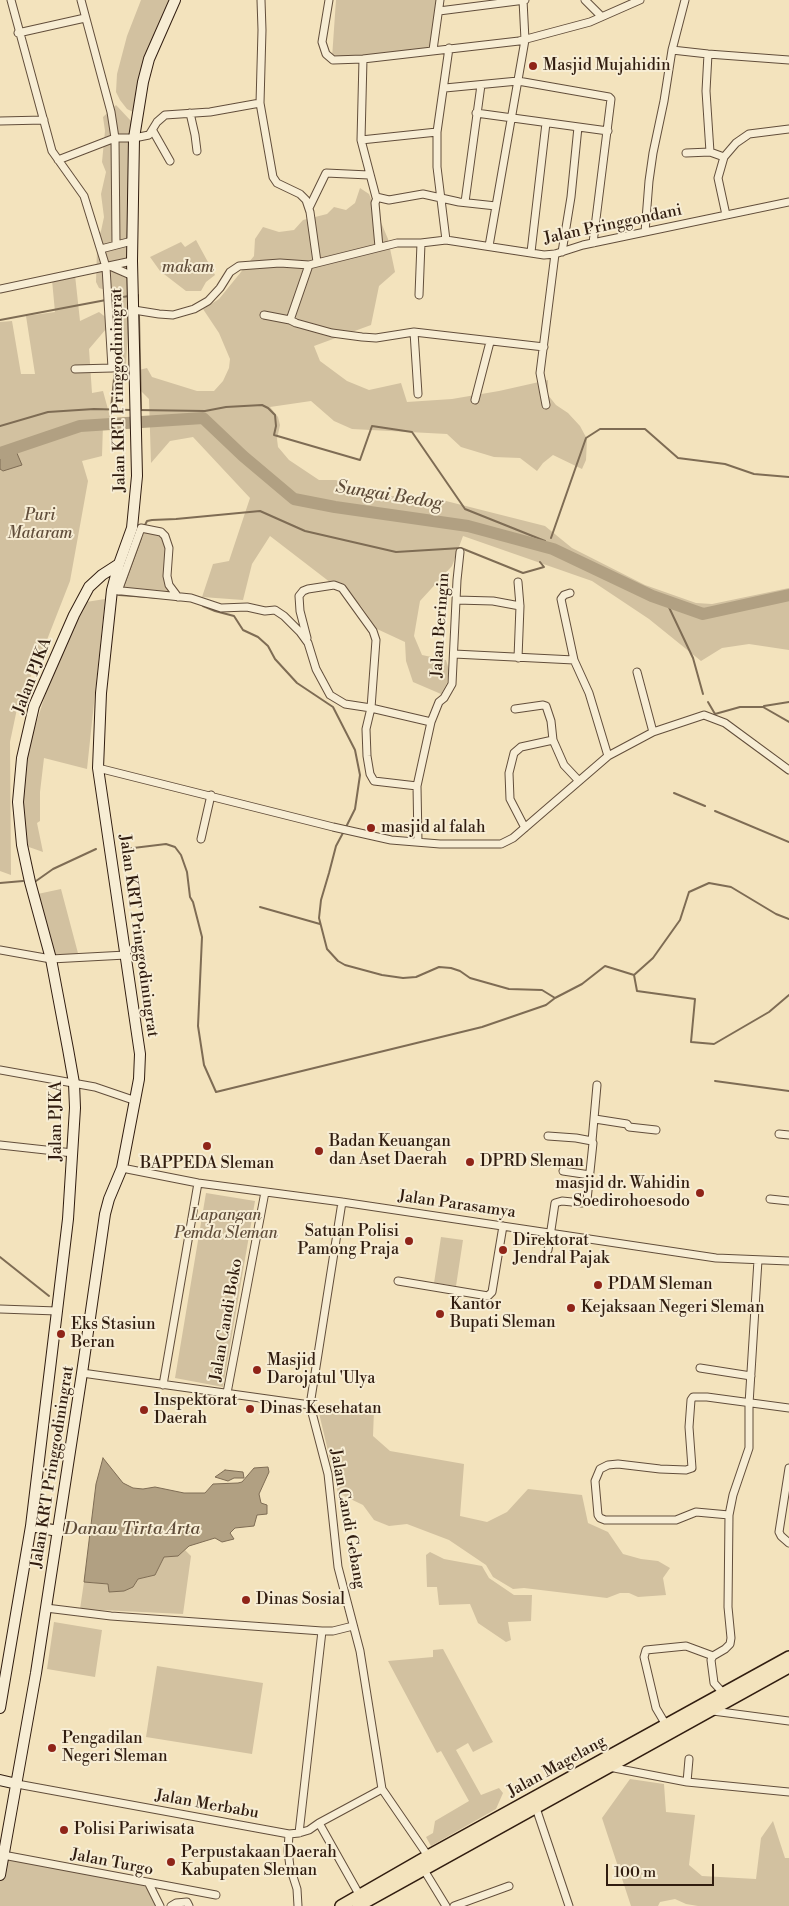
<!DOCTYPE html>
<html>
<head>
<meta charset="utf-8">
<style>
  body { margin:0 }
  #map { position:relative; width:789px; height:1906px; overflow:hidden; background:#f3e3bd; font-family:"Libre Bodoni",serif }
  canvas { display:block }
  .scale { position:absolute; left:606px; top:1864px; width:108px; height:22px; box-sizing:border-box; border:2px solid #311d10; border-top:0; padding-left:6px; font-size:15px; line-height:18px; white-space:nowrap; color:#311d10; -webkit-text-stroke:4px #f7edd4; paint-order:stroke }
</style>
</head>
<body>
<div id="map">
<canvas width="789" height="1906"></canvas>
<div class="scale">100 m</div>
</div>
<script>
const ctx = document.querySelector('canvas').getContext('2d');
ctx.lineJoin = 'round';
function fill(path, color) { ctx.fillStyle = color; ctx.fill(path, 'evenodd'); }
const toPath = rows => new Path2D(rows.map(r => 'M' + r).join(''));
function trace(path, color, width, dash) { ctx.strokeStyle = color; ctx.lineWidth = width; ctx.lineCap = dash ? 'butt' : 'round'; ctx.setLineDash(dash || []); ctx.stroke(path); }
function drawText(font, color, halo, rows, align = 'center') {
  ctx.font = font + ' "Libre Bodoni",serif'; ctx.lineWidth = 4; ctx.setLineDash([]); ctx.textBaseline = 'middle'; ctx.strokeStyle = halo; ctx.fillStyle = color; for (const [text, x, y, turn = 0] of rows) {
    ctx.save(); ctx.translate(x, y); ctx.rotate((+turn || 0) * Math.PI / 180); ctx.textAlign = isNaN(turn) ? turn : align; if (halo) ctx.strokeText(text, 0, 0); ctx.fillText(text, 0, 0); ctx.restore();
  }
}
fill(toPath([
  [141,0,169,0,146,55,138,83,133,112,127,109,120,100,116,92,117,74,127,36],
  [336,0,438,0,431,48,367,56,332,58],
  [116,105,131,121,129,318,125,380,115,379,116,341,119,316,113,312,112,292,99,288,96,282,97,250,94,243,101,231,104,217,101,194,106,172,102,162,105,131,103,117],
  [360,188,369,194,388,239,395,272,379,286,371,325,314,346,320,361,347,381,369,390,401,383,407,402,452,399,499,391,548,380,548,395,556,405,568,413,580,426,587,439,586,460,582,469,553,455,543,463,537,471,520,458,494,457,461,447,447,434,352,429,334,421,311,401,270,407,278,417,280,425,277,439,278,447,289,460,319,480,336,480,359,490,383,496,406,496,427,501,442,500,545,526,572,548,645,585,696,603,712,604,789,588,789,650,749,644,722,648,701,661,649,619,592,581,463,536,452,566,420,601,414,636,422,655,446,660,449,670,447,683,441,694,413,682,406,661,405,642,377,629,361,606,270,536,252,564,243,600,202,597,213,564,229,561,250,498,193,437,170,441,151,463,149,399,139,389,139,370,147,368,152,377,197,391,214,391,223,381,229,368,230,359,219,333,203,309,219,299,254,256,255,239,263,227,279,232,294,230,303,220,327,214,334,207,346,210,355,203],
  [196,240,215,275,206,282,201,291,186,291,160,271,150,257,181,242,185,247],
  [75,275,80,321,99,312,112,322,89,349,92,393,103,391,112,424,103,425,102,456,82,461,88,481,70,581,43,650,18,704,10,742,11,875,0,871,0,469,3,471,13,445,0,450,0,322,12,321,21,374,35,374,26,316,55,312,52,280],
  [140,530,160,534,166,539,167,576,178,597,120,591],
  [105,599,87,769,44,758,40,792,40,821,37,823,43,852,26,846,23,806,25,769,31,739,53,671,82,609,86,602],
  [61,889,79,957,51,959,33,895],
  [206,1193,255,1201,223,1387,175,1378],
  [441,1237,463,1240,456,1286,434,1283],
  [334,1405,374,1410,373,1436,390,1451,464,1464,460,1516,487,1522,507,1512,528,1489,582,1495,588,1523,608,1532,623,1554,641,1559,658,1561,670,1568,663,1578,666,1595,638,1597,629,1593,620,1593,607,1598,524,1588,513,1589,493,1577,486,1565,449,1540,407,1524,389,1526,374,1520,363,1505,338,1493,318,1409],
  [185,1550,191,1556,183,1614,80,1609,84,1582,108,1584,109,1592,133,1587,138,1579,155,1575,164,1557,178,1556],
  [430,1552,444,1559,482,1566,489,1578,514,1595,532,1595,531,1621,508,1622,511,1640,506,1642,478,1623,470,1604,439,1605,437,1587,427,1587,426,1555],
  [54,1622,102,1630,95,1677,47,1669],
  [443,1649,493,1742,473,1752,468,1743,456,1750,481,1795,499,1788,503,1793,496,1809,431,1846,426,1837,433,1833,435,1821,469,1801,441,1751,437,1753,388,1661,433,1657,433,1650],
  [157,1666,263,1683,252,1754,146,1737],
  [630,1779,664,1784,666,1812,695,1815,689,1865,702,1876,756,1879,761,1838,773,1821,785,1858,789,1858,789,1906,698,1906,686,1904,675,1899,660,1902,658,1906,631,1906,602,1818],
  [3,1856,149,1884,160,1906,0,1906,0,1873]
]), '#d2c1a0');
const water = toPath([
  [13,444,22,465,3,471,0,469,0,450,13,444],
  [103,1458,123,1483,133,1488,143,1489,155,1487,184,1493,205,1493,213,1484,238,1483,242,1482,254,1468,268,1467,269,1472,259,1494,261,1503,267,1505,267,1514,257,1515,254,1526,235,1528,230,1533,234,1539,222,1542,215,1538,189,1546,178,1556,164,1557,155,1575,138,1579,133,1587,124,1591,109,1592,108,1584,84,1582,96,1484,103,1458],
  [225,1470,243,1472,244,1478,234,1478,228,1481,215,1477,225,1470]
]);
fill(water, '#b1a082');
trace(water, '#7e6c54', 1);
trace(toPath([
  [138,295,138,304],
  [110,299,129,296],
  [112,299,114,339],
  [139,316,141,410],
  [0,320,106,300],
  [111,409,115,369],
  [138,410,205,411,226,407,262,405,268,408,275,415,276,426,274,435,360,460,372,426,412,432,465,509,545,541],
  [0,426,48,412,94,409,131,410],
  [145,525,147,521,152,520,176,519,260,511,305,531,396,552,461,548,523,573,544,567,540,562],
  [551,538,586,438,600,429,645,429,678,458,725,464,754,474,789,477],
  [123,587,141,538],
  [119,595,162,598],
  [666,601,693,658,703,694],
  [203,606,215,611,234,616,243,630,258,637,268,646,275,659,297,683,333,707,355,750,360,775,355,809,346,827],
  [708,702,715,714,740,707,763,707,789,722],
  [764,706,789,702],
  [674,793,705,806],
  [715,811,789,842],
  [344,831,336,846,329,873,321,900,319,918,327,949,338,961,345,965,382,975,403,978,416,977,439,967,451,968,460,971,470,978,509,989,542,990,555,998],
  [125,849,166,844,175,847,181,855,187,872,190,897,193,902,202,937,198,1026,204,1065,216,1092,482,1027,546,1005,555,998,582,984,605,966,634,975,653,958,680,920,689,892,709,883,731,887,776,914,789,919],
  [36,881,53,869,96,849],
  [0,883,23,881],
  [260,907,320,924],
  [634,975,637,991,695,999,691,1042,714,1044,769,1012,789,995],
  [715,1081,789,1091],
  [0,1257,49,1296]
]), '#7e6c54', 2);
trace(toPath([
  [0,453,80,426,203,418,243,456,294,499,335,507,468,526,553,549,652,596,703,614,789,595]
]), '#b1a082', 12);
const minor = toPath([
  [11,0,52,151,84,196,106,267,112,368,75,369],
  [81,0,111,112,115,138,134,138,149,135,157,122,165,115,210,112,260,103,262,30,261,0],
  [329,0,322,42,326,54,333,60,363,59,519,41,590,22,640,0],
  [585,0,601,16],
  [439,11,525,0],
  [18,33,85,18],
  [433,50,440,0],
  [672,50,708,54,789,60],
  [708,54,706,91,710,152],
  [363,59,361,140,376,197,389,200,423,194,459,202,496,206],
  [445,88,518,81,609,97,611,99,593,243],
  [260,103,273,177,277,183,300,194,306,200,310,212,317,262],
  [190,113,195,135,197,151],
  [476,113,608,131],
  [0,121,44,120],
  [153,131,170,161],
  [361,140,437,132],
  [686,153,710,152,724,157],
  [58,160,115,138,116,245],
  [377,198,375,203,379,247],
  [465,202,481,85],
  [309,208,326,173,369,175],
  [726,215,718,178,724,157,736,143,749,134,789,129],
  [645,232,649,181,653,153,664,101,672,50,685,0],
  [446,240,437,167,437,132,449,48],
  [489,246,525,40,523,0],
  [101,249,132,241],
  [531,252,546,123],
  [562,252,571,197,578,127],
  [309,265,290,320,296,323,332,333,362,337,376,338,414,332,544,347],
  [110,266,133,276],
  [0,289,132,261],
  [419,295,421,243],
  [134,310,159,314,173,315,194,309,208,301,220,288,230,272,239,266,280,263,309,265,397,243,421,243,446,240,544,255,555,254,583,245,789,202],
  [264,315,290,320],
  [414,332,418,394],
  [475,400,490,342],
  [546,405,540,373,555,254],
  [518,582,520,606,518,658],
  [112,590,191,598,221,608,247,607,265,611,275,610,284,616,300,632,308,643,316,669,330,695,345,704,371,708,431,722],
  [118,591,141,528,161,532,165,536,169,548,167,576,169,585,178,597],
  [570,593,564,595,561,599,574,660],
  [456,600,493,601,520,606],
  [307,638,300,611,299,596,303,591,308,589,334,585,342,588,373,631,376,640,371,708,366,729,367,756,370,774,374,781,417,786],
  [454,654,574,660,589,693,608,756],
  [637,672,653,732],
  [515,709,543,705,546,706,551,721,553,740],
  [98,768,333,827,391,840,440,844,501,844,513,838,608,756,653,732,704,715,725,723,789,770],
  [525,828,510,799,509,773,514,753,521,747,553,740,564,765,579,781],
  [201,839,211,795],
  [418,842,417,786,431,722,439,702,444,698,452,684,457,580,460,552],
  [0,950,51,959,126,955],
  [0,1070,95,1087,136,1101],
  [595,1119,627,1124,629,1127,656,1130],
  [779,1134,789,1135],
  [548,1136,576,1138,592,1141,593,1143,587,1200,582,1203,562,1201,555,1203,548,1250],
  [592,1141,597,1085],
  [0,1145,73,1153],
  [122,1168,198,1183,342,1202,716,1258,789,1261],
  [563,1171,590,1175],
  [770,1199,789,1201],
  [342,1202,310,1405,328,1474,338,1567,360,1651,382,1789,428,1856],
  [398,1281,488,1296,492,1292,503,1226],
  [0,1309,57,1311],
  [700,1368,751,1376],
  [82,1373,310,1405],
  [163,1385,198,1183],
  [227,1393,265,1192],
  [789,1468,779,1532,781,1536,789,1543],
  [729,1515,696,1512,676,1520,605,1520,600,1518,598,1515,595,1481,600,1469,608,1465,618,1464,660,1469,686,1470,692,1468,689,1427,691,1400,693,1397,707,1397,789,1408],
  [46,1608,111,1616,322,1631,333,1631,353,1626],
  [724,1694,714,1683,711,1660,713,1656,725,1649,730,1644,731,1638,728,1607,729,1515,733,1495,749,1448,749,1404,758,1260],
  [713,1711,789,1721],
  [666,1725,656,1708,644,1657,646,1650,686,1646,713,1656],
  [609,1767,687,1782,789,1792],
  [687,1782,689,1759],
  [17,1784,289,1834,299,1833,309,1830,319,1823,382,1789],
  [536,1808,569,1906],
  [319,1823,360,1896],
  [299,1833,322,1631],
  [289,1834,288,1851,290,1867,297,1889,298,1906],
  [3,1855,216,1895],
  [424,1870,446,1906],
  [149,1884,160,1906],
  [171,1906,176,1903,187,1902,189,1906],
  [454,1906,509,1886]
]);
const secondary = toPath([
  [31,1526,58,1531],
  [0,1708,31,1526,57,1311,68,1219,75,1108,74,1083,68,1049,51,959,30,882,22,845,18,802,22,758,34,706,74,615,89,587,102,575,119,564],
  [0,1780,17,1784],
  [0,1875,36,1673,82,1373,105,1214,109,1199,122,1168,139,1079,140,1054,98,768,101,693,112,590,119,564,132,528,137,476,132,261,134,138,143,82,149,59,175,0]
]);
const trunk = toPath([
  [341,1906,428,1856,789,1657],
  [358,1906,789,1667]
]);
trace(minor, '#624e3b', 9);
trace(secondary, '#311d10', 12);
trace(trunk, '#311d10', 14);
trace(minor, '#f7edd4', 7);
trace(secondary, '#f7edd4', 10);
trace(trunk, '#f3e3bd', 11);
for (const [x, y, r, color] of [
  [533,66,5,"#8f2418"],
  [371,828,5,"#8f2418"],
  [207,1146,5,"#8f2418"],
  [319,1151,5,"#8f2418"],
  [470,1162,5,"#8f2418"],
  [700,1193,5,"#8f2418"],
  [409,1241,5,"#8f2418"],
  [503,1250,5,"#8f2418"],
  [598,1285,5,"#8f2418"],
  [571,1308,5,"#8f2418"],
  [440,1314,5,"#8f2418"],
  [61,1334,5,"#8f2418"],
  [257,1370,5,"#8f2418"],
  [250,1409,5,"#8f2418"],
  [144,1410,5,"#8f2418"],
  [246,1600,5,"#8f2418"],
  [52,1748,5,"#8f2418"],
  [64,1830,5,"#8f2418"],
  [171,1862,5,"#8f2418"]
]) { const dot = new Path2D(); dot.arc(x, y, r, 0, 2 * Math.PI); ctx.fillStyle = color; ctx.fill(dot); trace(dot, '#f7edd4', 2); }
drawText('16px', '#311d10', '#f7edd4', [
  ["Masjid Mujahidin",543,66],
  ["masjid al falah",381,828],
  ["Badan Keuangan",329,1142],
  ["dan Aset Daerah",329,1160],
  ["DPRD Sleman",480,1162],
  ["BAPPEDA Sleman",207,1164,"center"],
  ["masjid dr. Wahidin",690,1184,"right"],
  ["Soedirohoesodo",690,1202,"right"],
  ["Satuan Polisi",399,1232,"right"],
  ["Pamong Praja",399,1250,"right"],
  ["Direktorat",513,1241],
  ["Jendral Pajak",513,1259],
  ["PDAM Sleman",608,1285],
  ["Kantor",450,1305],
  ["Bupati Sleman",450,1323],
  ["Kejaksaan Negeri Sleman",581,1308],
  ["Eks Stasiun",71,1325],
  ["Beran",71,1343],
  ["Masjid",267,1361],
  ["Darojatul 'Ulya",267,1379],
  ["Inspektorat",154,1401],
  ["Daerah",154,1419],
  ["Dinas Kesehatan",260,1409],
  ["Dinas Sosial",256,1600],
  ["Pengadilan",62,1739],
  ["Negeri Sleman",62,1757],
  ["Polisi Pariwisata",74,1830],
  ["Perpustakaan Daerah",181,1853],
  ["Kabupaten Sleman",181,1871]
], 'left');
drawText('16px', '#311d10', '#f7edd4', [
  ["Jalan Pringgondani",613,225,-12],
  ["Jalan KRT Pringgodiningrat",119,390,-91],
  ["Jalan Beringin",441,625,-86],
  ["Jalan PJKA",33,676,-69],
  ["Jalan KRT Pringgodiningrat",138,936,82],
  ["Jalan PJKA",57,1121,-90],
  ["Jalan Parasamya",457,1205,8],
  ["Jalan Candi Boko",227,1320,-80],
  ["Jalan KRT Pringgodiningrat",53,1467,-81],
  ["Jalan Candi Gebang",347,1519,80],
  ["Jalan Magelang",557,1767,-29],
  ["Jalan Merbabu",207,1805,10],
  ["Jalan Turgo",112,1863,11]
]);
drawText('italic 16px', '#614e3b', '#f7edd4', [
  ["makam",188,268],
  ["Puri",40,516],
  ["Mataram",40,534],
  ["Lapangan",226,1216],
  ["Pemda Sleman",226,1234]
]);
drawText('italic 18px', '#5e4b38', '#f7edd4', [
  ["Sungai Bedog",389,496,9],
  ["Danau Tirta Arta",132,1530]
]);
</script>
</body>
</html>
